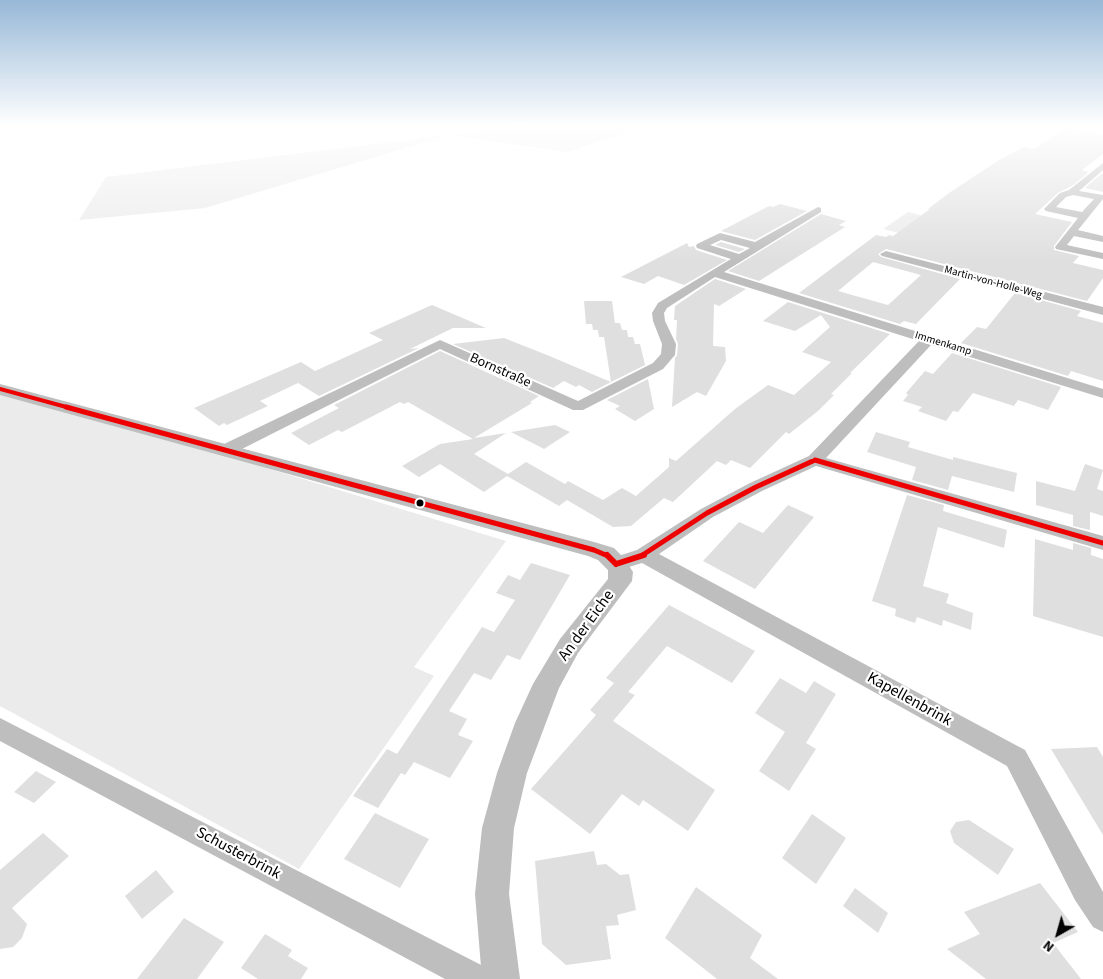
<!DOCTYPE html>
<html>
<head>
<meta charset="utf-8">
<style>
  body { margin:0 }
  #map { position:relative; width:1103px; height:979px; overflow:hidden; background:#fff; font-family:"Source Sans 3",sans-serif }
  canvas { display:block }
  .north { position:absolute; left:1033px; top:909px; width:50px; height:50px; -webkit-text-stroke:4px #fff; paint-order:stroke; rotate:218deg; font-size:14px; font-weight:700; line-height:20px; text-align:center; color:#000 }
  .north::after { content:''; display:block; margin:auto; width:18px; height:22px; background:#000; clip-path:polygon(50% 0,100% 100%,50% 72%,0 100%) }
</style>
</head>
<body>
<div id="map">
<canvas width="1103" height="979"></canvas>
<div class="north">N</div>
</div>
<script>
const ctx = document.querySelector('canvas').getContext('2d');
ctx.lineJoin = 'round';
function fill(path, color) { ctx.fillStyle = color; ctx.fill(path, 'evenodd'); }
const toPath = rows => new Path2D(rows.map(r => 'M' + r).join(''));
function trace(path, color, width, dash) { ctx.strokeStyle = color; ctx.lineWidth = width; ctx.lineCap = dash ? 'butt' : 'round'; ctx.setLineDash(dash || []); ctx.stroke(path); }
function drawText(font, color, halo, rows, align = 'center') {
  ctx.font = font + ' "Source Sans 3",sans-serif'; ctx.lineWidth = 4.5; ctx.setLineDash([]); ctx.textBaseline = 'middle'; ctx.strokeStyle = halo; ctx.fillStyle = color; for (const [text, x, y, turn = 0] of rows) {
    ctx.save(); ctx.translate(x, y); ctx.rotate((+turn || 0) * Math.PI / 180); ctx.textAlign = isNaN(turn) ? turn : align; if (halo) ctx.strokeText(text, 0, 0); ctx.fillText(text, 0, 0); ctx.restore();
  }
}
fill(toPath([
  [543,125,651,125,567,152,449,135,205,208,79,220,106,177,449,135],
  [908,212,986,231,968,250,883,229],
  [0,394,198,447,506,541,414,667,434,676,299,869,0,706]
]), '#ebebeb');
fill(toPath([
  [1066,128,1103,134,1103,154,1082,170,1089,172,1072,186,1059,192,1035,214,1072,222,1054,246,1054,250,1079,256,1073,263,1103,270,1103,278,1087,301,886,249,878,254,881,257,960,279,916,324,904,321,900,324,799,293,876,235,886,237,889,235,893,236,930,209,928,209,949,193,999,160,1024,147,1034,149],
  [873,262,921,275,888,305,838,291],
  [1101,174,1103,174,1103,192,1085,188],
  [780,204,807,211,755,240,721,231,769,206,773,207],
  [821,214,846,221,839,225,845,227,759,281,728,271],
  [721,242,745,249,739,252,715,245],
  [687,243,689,247,694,246,696,250,727,260,684,285,658,276,644,284,621,277],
  [715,279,746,289,719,306,714,304,713,346,725,347,726,361,706,396,697,392,672,407,675,358,677,355,678,344,676,339,677,320,674,320,675,306],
  [1015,293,1081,311,1077,316,1103,323,1103,381,1071,371,1068,376,961,343,977,327,986,329],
  [584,301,612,301,615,323,620,323,622,330,627,330,628,337,633,337,635,344,640,344,645,365,611,382,604,337,599,337,598,330,593,330,592,324,586,324],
  [788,302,890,334,850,373,852,373,831,394,834,395,818,411,789,434,786,432,750,468,731,460,726,465,717,461,673,502,664,498,631,526,613,527,567,500,559,506,507,476,484,492,440,464,419,477,402,466,440,444,473,439,408,402,404,404,400,402,342,432,338,430,309,445,291,433,339,408,334,405,440,351,539,396,530,402,532,403,474,438,506,433,474,454,508,474,526,462,565,484,568,481,603,500,622,488,636,496,669,467,669,458,676,461,735,409,768,385,794,395,831,362,802,352,830,327,821,315,795,331,763,321],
  [432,305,486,328,453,328,410,349,419,348,319,396,298,383,260,401,268,406,227,425,224,423,219,426,194,408,301,362,315,371,383,340,369,333],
  [504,338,547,355,611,382,592,392,579,385,576,387,564,381,553,388,453,344],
  [952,353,1061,387,1048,410,1018,400,1014,406,973,393,958,412,953,411,946,421,918,411,922,407,903,401,908,395,906,393,925,371,933,374],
  [648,379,654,409,635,421,615,409,620,406,607,400],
  [555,425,570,432,544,449,511,432],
  [876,432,910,442,908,447,953,460,953,457,1017,473,1014,492,952,476,948,490,912,480,916,467,867,452],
  [1085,464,1103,470,1097,489,1103,491,1103,516,1090,512,1090,530,1073,526,1073,515,1036,505,1036,481,1075,491],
  [907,495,944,505,943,511,1007,530,1004,548,938,527,923,586,949,594,946,603,973,613,971,630,943,620,942,626,917,617,915,623,895,616,896,609,872,601],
  [788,505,814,517,755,589,703,561,739,522,763,533],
  [1035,539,1073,550,1073,543,1091,548,1091,555,1103,559,1103,637,1033,616],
  [531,563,570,575,520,660,507,655,491,680,474,673,449,711,467,719,458,735,473,741,450,778,414,762,405,775,401,773,378,808,353,796,387,749,397,754,482,627,494,632,515,600,496,593,508,575,520,580],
  [669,605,755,651,732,683,667,646,628,692,635,695,613,721,715,790,688,831,643,800,639,806,622,794,590,834,531,789,596,715,590,710,614,683,606,678],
  [780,678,806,693,814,681,836,694,806,743,816,749,789,791,759,771,785,732,755,713],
  [1097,747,1103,757,1103,835,1051,749],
  [36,771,56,782,34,803,14,792],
  [375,813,429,839,400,888,344,859],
  [812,814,846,838,816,884,782,858],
  [969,820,1014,849,998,875,954,843,950,831,956,822],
  [43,833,69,856,12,908,27,924,22,938,13,947,0,949,0,870],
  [594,851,597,865,606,864,620,875,629,874,636,910,617,915,619,925,606,926,611,959,566,965,542,944,535,861],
  [156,870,174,892,142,919,125,896],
  [1040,883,1078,932,1053,943,1081,979,986,979,947,949,980,934,964,912],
  [696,887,762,935,750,958,778,979,717,979,665,938],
  [855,888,888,913,878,933,843,906],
  [184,918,224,942,197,979,137,979],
  [265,934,292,950,288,956,308,968,301,979,258,979,241,968]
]), '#dfdfdf');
fill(toPath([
  [1103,163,1103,170,1079,191,1103,195,1103,199,1078,230,1103,236,1103,242,1074,236,1067,245,1103,253,1103,259,1056,249,1055,247,1078,218,1046,211,1044,209,1060,193,1069,190,1103,163],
  [1073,195,1094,199,1082,212,1056,207,1066,197,1073,195],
  [818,207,821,208,821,212,724,272,1103,389,1103,398,931,345,826,458,1103,536,1103,550,816,466,762,491,713,517,659,554,1025,750,1103,892,1103,932,1093,927,1075,900,1007,766,642,563,616,571,609,569,606,564,609,559,637,550,701,509,750,483,809,456,919,341,715,277,667,308,664,313,665,321,676,344,675,355,663,369,583,410,573,410,440,349,232,454,226,455,220,454,218,450,220,446,440,340,578,401,653,363,661,354,662,344,653,321,652,313,658,303,731,259,697,248,696,246,697,244,720,233,755,242,818,207],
  [721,240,750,248,739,254,710,245,721,240],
  [886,251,1103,307,1103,315,882,256,880,254,886,251],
  [0,718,487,968,491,979,445,979,0,741,0,718]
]), '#bebebe');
fill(toPath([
  [0,384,594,542,614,548,624,558,633,572,632,581,578,653,559,688,527,773,514,828,509,894,520,979,482,979,475,894,482,828,497,773,515,723,533,684,560,639,608,579,608,570,598,560,588,556,0,395,0,384]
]), '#bebebe');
trace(toPath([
  [0,389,70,408]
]), '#e00', 4);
trace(toPath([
  [66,407,594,550,608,556],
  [815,460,1103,543],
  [641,556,707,513,756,487,815,460]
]), '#e00', 5);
trace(toPath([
  [607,555,616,564],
  [616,564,644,555]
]), '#e00', 6);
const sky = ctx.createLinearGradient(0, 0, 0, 262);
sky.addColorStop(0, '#97b8d7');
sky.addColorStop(0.48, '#fff');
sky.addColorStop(1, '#ffffff00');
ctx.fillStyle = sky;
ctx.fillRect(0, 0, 1103, 262);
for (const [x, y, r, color] of [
  [420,503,4.5,"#000"]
]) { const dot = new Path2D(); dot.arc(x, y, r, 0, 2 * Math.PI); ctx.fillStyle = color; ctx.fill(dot); trace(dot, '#fff', 2); }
drawText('11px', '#000', '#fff', [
  ["Martin-von-Holle-Weg",993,283,15],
  ["Immenkamp",943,344,17]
]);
drawText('14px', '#000', '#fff', [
  ["Bornstraße",500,371,24]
]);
drawText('16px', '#000', '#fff', [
  ["An der Eiche",587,626,-54],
  ["Kapellenbrink",909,700,29],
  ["Schusterbrink",238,854,28]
]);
</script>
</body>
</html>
